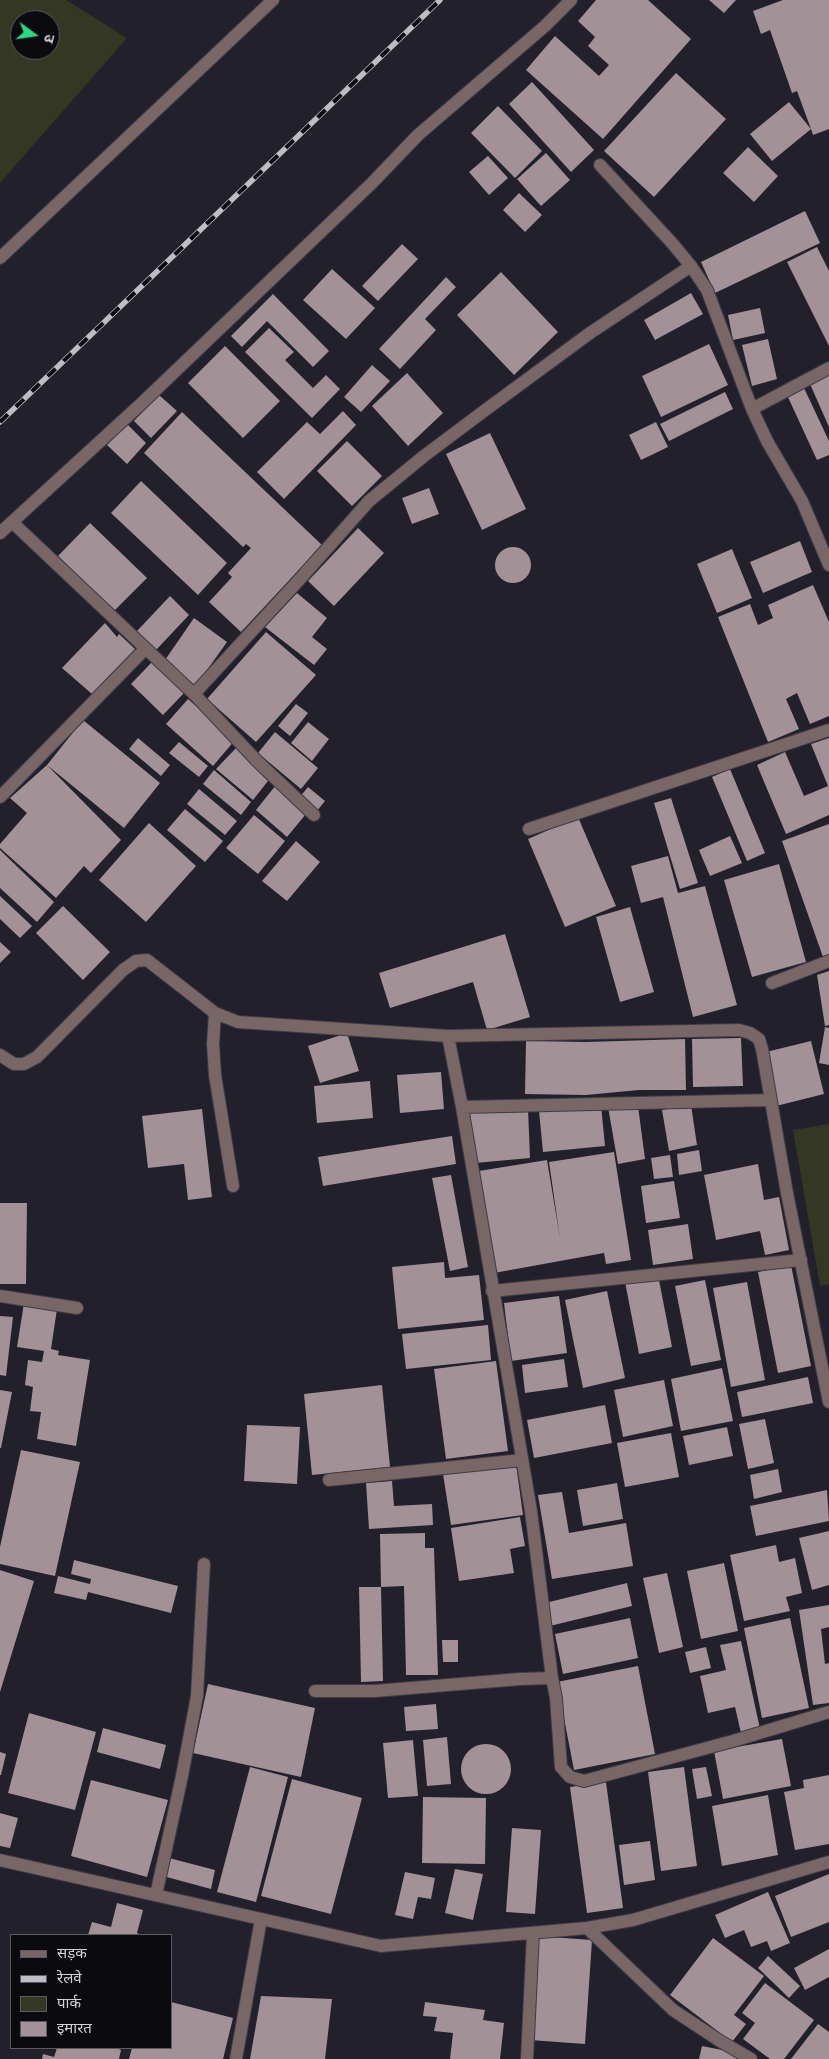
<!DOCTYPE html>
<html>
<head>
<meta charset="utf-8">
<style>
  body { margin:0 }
  #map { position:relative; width:829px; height:2059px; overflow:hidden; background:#22202b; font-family:Figtree,"Noto Sans Devanagari",sans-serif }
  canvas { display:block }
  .legend { position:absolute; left:10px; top:1934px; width:162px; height:115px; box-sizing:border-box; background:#0b0a0f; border:1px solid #5b5a60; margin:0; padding:6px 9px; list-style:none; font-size:15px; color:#d3d1d9 }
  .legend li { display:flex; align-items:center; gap:10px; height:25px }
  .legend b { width:25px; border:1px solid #5b5a60 }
  .north { position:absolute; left:10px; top:10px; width:50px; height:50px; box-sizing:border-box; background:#0b0a0f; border:1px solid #5b5a60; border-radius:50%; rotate:104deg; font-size:14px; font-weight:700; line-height:20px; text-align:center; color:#d3d1d9 }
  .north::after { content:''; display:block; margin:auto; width:18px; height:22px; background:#2ad884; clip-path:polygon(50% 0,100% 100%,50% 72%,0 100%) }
</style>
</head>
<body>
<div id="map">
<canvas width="829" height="2059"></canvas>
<ul class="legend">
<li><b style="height:6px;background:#796666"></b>सड़क</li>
<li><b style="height:6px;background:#bebcc5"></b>रेलवे</li>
<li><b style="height:14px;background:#343722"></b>पार्क</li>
<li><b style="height:14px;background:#a29197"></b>इमारत</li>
</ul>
<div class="north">उ</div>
</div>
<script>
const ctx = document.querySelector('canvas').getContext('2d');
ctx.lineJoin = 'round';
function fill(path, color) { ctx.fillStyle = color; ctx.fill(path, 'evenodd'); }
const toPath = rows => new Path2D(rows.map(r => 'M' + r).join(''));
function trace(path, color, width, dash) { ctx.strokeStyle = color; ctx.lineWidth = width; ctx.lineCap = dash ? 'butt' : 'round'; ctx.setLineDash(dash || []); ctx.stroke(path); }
fill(toPath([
  [0,0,66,0,127,38,0,183],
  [20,20,50,20,50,50,20,50],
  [829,1124,829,1284,820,1286,793,1130]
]), '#343722');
fill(toPath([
  [596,0,648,0,691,39,603,139,526,70,555,36,599,76,609,65,588,46,595,37,578,21],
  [709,0,736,0,724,13],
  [783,0,829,0,829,129,813,135,811,129,772,161,750,134,789,102,811,129,797,91,792,93,770,30,761,34,753,11],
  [676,73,726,119,654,197,604,151],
  [532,82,594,150,571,172,509,104],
  [498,106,542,151,515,178,471,133],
  [748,147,778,176,754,202,723,173],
  [546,153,570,180,541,206,517,179],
  [488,156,508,178,489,195,469,172],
  [519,193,542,215,525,232,503,210],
  [805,211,820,243,715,293,701,262],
  [402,244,418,259,378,301,362,286],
  [817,247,829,271,829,346,787,262],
  [332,269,375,308,346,339,303,300],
  [501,272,558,332,514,375,457,315],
  [446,277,456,287,425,319,436,330,400,369,379,349],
  [691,293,703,314,655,340,644,320],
  [273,294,329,351,313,367,267,321,242,347,231,336],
  [760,308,765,333,733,340,728,315],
  [269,328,294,352,285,360,313,388,326,375,340,389,312,418,245,352],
  [768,339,777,379,752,386,742,345],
  [709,344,728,385,661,417,642,376],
  [225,346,280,401,243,438,188,383],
  [372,365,390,381,361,412,344,397],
  [407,373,443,413,408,446,372,406],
  [829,375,829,427,810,384],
  [804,388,829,441,829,455,817,460,787,395],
  [725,392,733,409,669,441,660,424],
  [159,395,177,411,151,438,134,421],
  [343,411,356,425,284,499,257,472,307,422,320,434],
  [182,412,322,545,241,632,209,602,232,577,228,573,251,548,246,544,243,547,144,453],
  [656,422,668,447,641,460,629,435],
  [127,424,146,443,127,464,107,445],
  [490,433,526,509,482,530,446,454],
  [347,441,382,476,352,506,317,471],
  [141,481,227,563,198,595,111,513],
  [429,488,439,514,412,524,402,498],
  [90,523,147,578,114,611,58,556],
  [358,528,384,553,334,606,308,581],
  [800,541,812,572,763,593,750,562],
  '495 565a18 18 0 1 1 36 0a18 18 0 1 1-36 0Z',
  [732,549,752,598,717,613,697,564],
  [813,585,829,622,829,716,810,724,797,693,786,699,799,729,768,742,718,617,750,604,758,625,773,618,768,605],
  [297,593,327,618,312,637,327,649,314,665,265,627],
  [170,596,189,615,156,650,137,631],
  [194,618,227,642,195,687,165,660],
  [105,623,117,637,119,634,135,649,92,694,62,668],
  [266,632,316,675,256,742,207,699],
  [152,662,184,693,163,715,131,684],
  [188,699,235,740,213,766,166,724],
  [296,704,308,713,290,736,278,726],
  [83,720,160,783,124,828,47,765],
  [308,722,329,739,312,761,291,743],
  [275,732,318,768,301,789,258,753],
  [138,738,170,765,161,776,129,749],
  [829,738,829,815,786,834,757,765,785,752,804,796,828,786,811,744],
  [179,742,208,766,199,777,169,753],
  [236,748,268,781,253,800,216,769],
  [47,765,121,840,91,873,84,866,56,898,0,848,0,844,27,813,10,798],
  [730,769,765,853,747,861,712,777],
  [214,770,251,802,241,815,203,784],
  [276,785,306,814,287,837,256,810],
  [308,787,325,801,316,812,299,798],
  [199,789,237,821,225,835,187,804],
  [671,798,698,883,680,889,654,803],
  [185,809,223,841,205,862,167,830],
  [254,815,285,841,258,874,226,848],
  [578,817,616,906,565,927,528,839],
  [149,823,196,866,146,922,99,880],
  [829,824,829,954,823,957,782,841],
  [730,836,742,863,710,876,699,850],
  [296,841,320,862,287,901,262,881],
  [0,850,54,902,37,922,0,888],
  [668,856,678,893,705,886,737,1005,693,1017,663,897,641,903,631,866],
  [779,864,806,962,752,977,724,880],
  [0,896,32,926,20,938,0,919],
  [63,906,110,952,83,980,36,933],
  [630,907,654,992,620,1002,596,917],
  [505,934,530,1017,487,1030,473,982,390,1008,379,973],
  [0,942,11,952,0,963],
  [829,971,829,1025,825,1026,817,975],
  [825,1027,829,1028,829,1065,819,1063],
  [347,1033,359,1071,320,1083,308,1046],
  [741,1038,743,1086,693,1087,692,1039],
  [685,1039,686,1090,639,1090,586,1095,525,1094,526,1041,586,1042],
  [811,1041,824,1094,776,1106,766,1052],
  [441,1072,444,1109,400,1113,397,1075],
  [370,1081,373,1118,317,1123,314,1086],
  [601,1105,605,1146,543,1152,539,1111],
  [691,1105,697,1145,669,1151,662,1110],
  [638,1106,645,1159,618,1164,608,1107],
  [202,1109,212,1197,188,1200,184,1164,148,1168,142,1116],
  [528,1109,530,1158,475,1163,468,1111],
  [452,1136,456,1164,323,1186,318,1157],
  [699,1150,702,1171,679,1175,677,1154],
  [614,1152,631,1260,606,1264,604,1253,494,1273,479,1171,547,1160,560,1238,549,1162],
  [670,1155,673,1177,654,1179,651,1158],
  [758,1164,764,1200,779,1197,789,1250,765,1255,760,1231,716,1240,704,1175],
  [451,1175,468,1267,450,1271,432,1178],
  [674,1181,680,1218,646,1223,641,1186],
  [0,1203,27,1203,26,1284,0,1284],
  [688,1224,693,1259,653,1265,648,1230],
  [444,1262,445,1278,479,1275,484,1320,398,1329,392,1267],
  [791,1265,811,1366,778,1373,758,1272],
  [658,1275,672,1347,639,1354,625,1282],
  [705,1280,721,1360,691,1366,675,1286],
  [747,1282,765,1380,731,1387,713,1288],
  [607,1291,625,1378,583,1388,565,1300],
  [559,1296,567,1353,511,1361,504,1303],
  [24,1303,57,1309,51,1349,59,1351,58,1355,90,1360,76,1446,37,1439,41,1412,30,1411,33,1387,25,1385,28,1360,42,1362,44,1351,17,1347],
  [0,1316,13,1317,6,1376,0,1375],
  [488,1325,491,1360,406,1369,402,1334],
  [564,1359,568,1387,525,1393,522,1365],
  [496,1361,508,1451,446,1459,434,1369],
  [722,1368,733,1421,681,1431,671,1379],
  [808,1377,813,1403,742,1417,737,1392],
  [664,1380,673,1426,623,1437,614,1390],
  [382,1385,390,1467,312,1475,304,1394],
  [0,1390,12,1392,1,1448,0,1448],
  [605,1405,612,1443,534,1458,527,1420],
  [765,1419,774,1463,748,1469,739,1424],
  [247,1425,300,1427,297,1484,244,1481],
  [727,1427,733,1456,689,1465,683,1436],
  [671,1433,679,1477,625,1487,617,1443],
  [21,1450,80,1462,55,1576,0,1564,0,1547],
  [516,1464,523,1515,451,1525,443,1474],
  [778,1469,782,1492,754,1499,750,1475],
  [392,1481,394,1506,432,1504,433,1525,369,1529,366,1483],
  [617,1483,623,1519,583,1526,577,1490],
  [827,1490,829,1521,756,1536,750,1506],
  [562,1492,569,1533,626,1523,633,1566,552,1579,538,1495],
  [520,1517,525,1546,510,1549,514,1573,459,1581,451,1528],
  [829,1531,829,1585,812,1590,799,1538],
  [425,1533,425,1548,434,1548,438,1675,406,1675,404,1586,381,1587,380,1534],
  [776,1545,779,1562,795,1558,802,1593,786,1597,790,1611,744,1621,730,1555],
  [74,1560,178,1586,171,1613,88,1592,86,1600,54,1593,58,1576,90,1584,91,1579,71,1574],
  [724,1563,738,1631,701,1639,687,1571],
  [0,1570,34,1581,0,1692],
  [667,1573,683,1647,659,1653,643,1578],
  [627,1583,632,1606,550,1626,545,1603],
  [359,1587,381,1587,383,1681,361,1682],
  [829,1605,829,1627,821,1629,825,1664,829,1663,829,1703,813,1705,799,1610],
  [630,1618,638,1658,563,1674,555,1634],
  [790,1618,809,1708,762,1718,744,1628],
  [442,1640,458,1640,458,1662,443,1662],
  [741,1641,760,1729,741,1733,735,1707,708,1713,700,1676,726,1670,720,1645],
  [706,1647,711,1668,690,1673,685,1652],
  [638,1666,655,1754,574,1770,557,1682],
  [208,1684,315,1708,301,1777,193,1753],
  [436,1704,438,1729,406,1731,404,1707],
  [29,1713,96,1732,75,1810,8,1793],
  [103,1728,166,1745,160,1769,97,1752],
  [447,1737,451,1784,427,1786,423,1740],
  [782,1739,791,1786,723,1799,714,1751],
  [413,1740,418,1796,388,1798,383,1743],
  '461 1769a25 25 0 1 1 50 0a25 25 0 1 1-50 0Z',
  [0,1752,6,1754,1,1775,0,1775],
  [250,1767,288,1777,256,1902,217,1892],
  [684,1767,697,1866,661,1871,648,1772],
  [706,1767,712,1796,697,1799,692,1769],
  [829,1775,829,1844,795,1850,784,1792,804,1788,803,1780],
  [292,1779,362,1798,331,1914,261,1896],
  [91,1780,168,1800,147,1877,71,1856],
  [606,1782,623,1908,587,1913,570,1787],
  [768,1795,778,1855,722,1866,712,1806],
  [423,1797,486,1798,485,1864,422,1863],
  [0,1813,18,1818,10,1848,0,1846],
  [512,1828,541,1830,535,1914,506,1912],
  [650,1841,655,1880,624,1885,619,1845],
  [169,1858,215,1870,211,1889,163,1876],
  [455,1869,483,1874,473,1920,445,1913],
  [405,1872,435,1878,431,1899,418,1897,413,1919,395,1915],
  [829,1874,829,1922,791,1937,775,1896],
  [768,1892,790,1943,771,1951,767,1941,751,1947,744,1930,725,1938,715,1915],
  [117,1903,143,1910,137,1933,141,1935,88,1935,92,1922,111,1927],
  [536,1936,592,1940,585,2044,530,2040],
  [713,1938,764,1976,734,2015,746,2024,732,2042,670,1995],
  [829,1949,829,1977,805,1990,794,1968],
  [768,1956,800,1986,789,1998,758,1968],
  [765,1983,814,2020,784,2059,770,2059,743,2039,755,2023,742,2013],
  [261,1996,332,1999,325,2059,250,2059],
  [171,2002,233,2018,223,2059,129,2059,132,2048,171,2048],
  [425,2002,485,2010,483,2020,504,2023,500,2059,450,2059,453,2033,434,2031,437,2017,423,2016],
  [818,2024,829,2032,829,2059,791,2059],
  [702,2046,737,2053,736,2059,699,2059],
  [57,2048,116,2048,121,2050,119,2059,42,2059,43,2054,54,2057]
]), '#a29197');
const minor = toPath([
  [600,165,672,243,691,266,707,290,752,409,767,441,802,501,829,565],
  [0,258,273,0],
  [752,409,829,368],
  [12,522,194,694,258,762,314,815],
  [0,533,142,403,372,183,418,135,545,26,571,0],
  [194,694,300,579,369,501,424,456,484,411,590,333,691,266],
  [0,797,145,649],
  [529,829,829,730],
  [772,983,829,961],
  [215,1013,213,1044,215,1075,233,1186],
  [448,1036,462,1107,531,1511,552,1678],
  [0,1055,14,1064,24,1064,37,1057,123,970,136,961,147,960,215,1013,238,1022,448,1036,739,1030,750,1033,759,1039,762,1049,787,1193,829,1402],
  [462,1107,771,1100],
  [492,1291,801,1260],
  [0,1296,77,1308],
  [329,1480,522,1460],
  [315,1691,375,1691,520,1679,552,1678,556,1698,561,1767,570,1777,584,1781,733,1741,829,1712],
  [0,1860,381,1946,587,1928,633,1920,829,1862],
  [156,1895,182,1776,197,1696,204,1564],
  [587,1928,673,2010,720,2041,751,2059],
  [236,2059,261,1919],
  [527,2059,533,1933]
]);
trace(minor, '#3e3c47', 14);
trace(minor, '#796666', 12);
const rail = toPath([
  [0,422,440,0]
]);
trace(rail, '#bebcc5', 5.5);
trace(rail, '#0b0a0f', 4, [11]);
</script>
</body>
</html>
